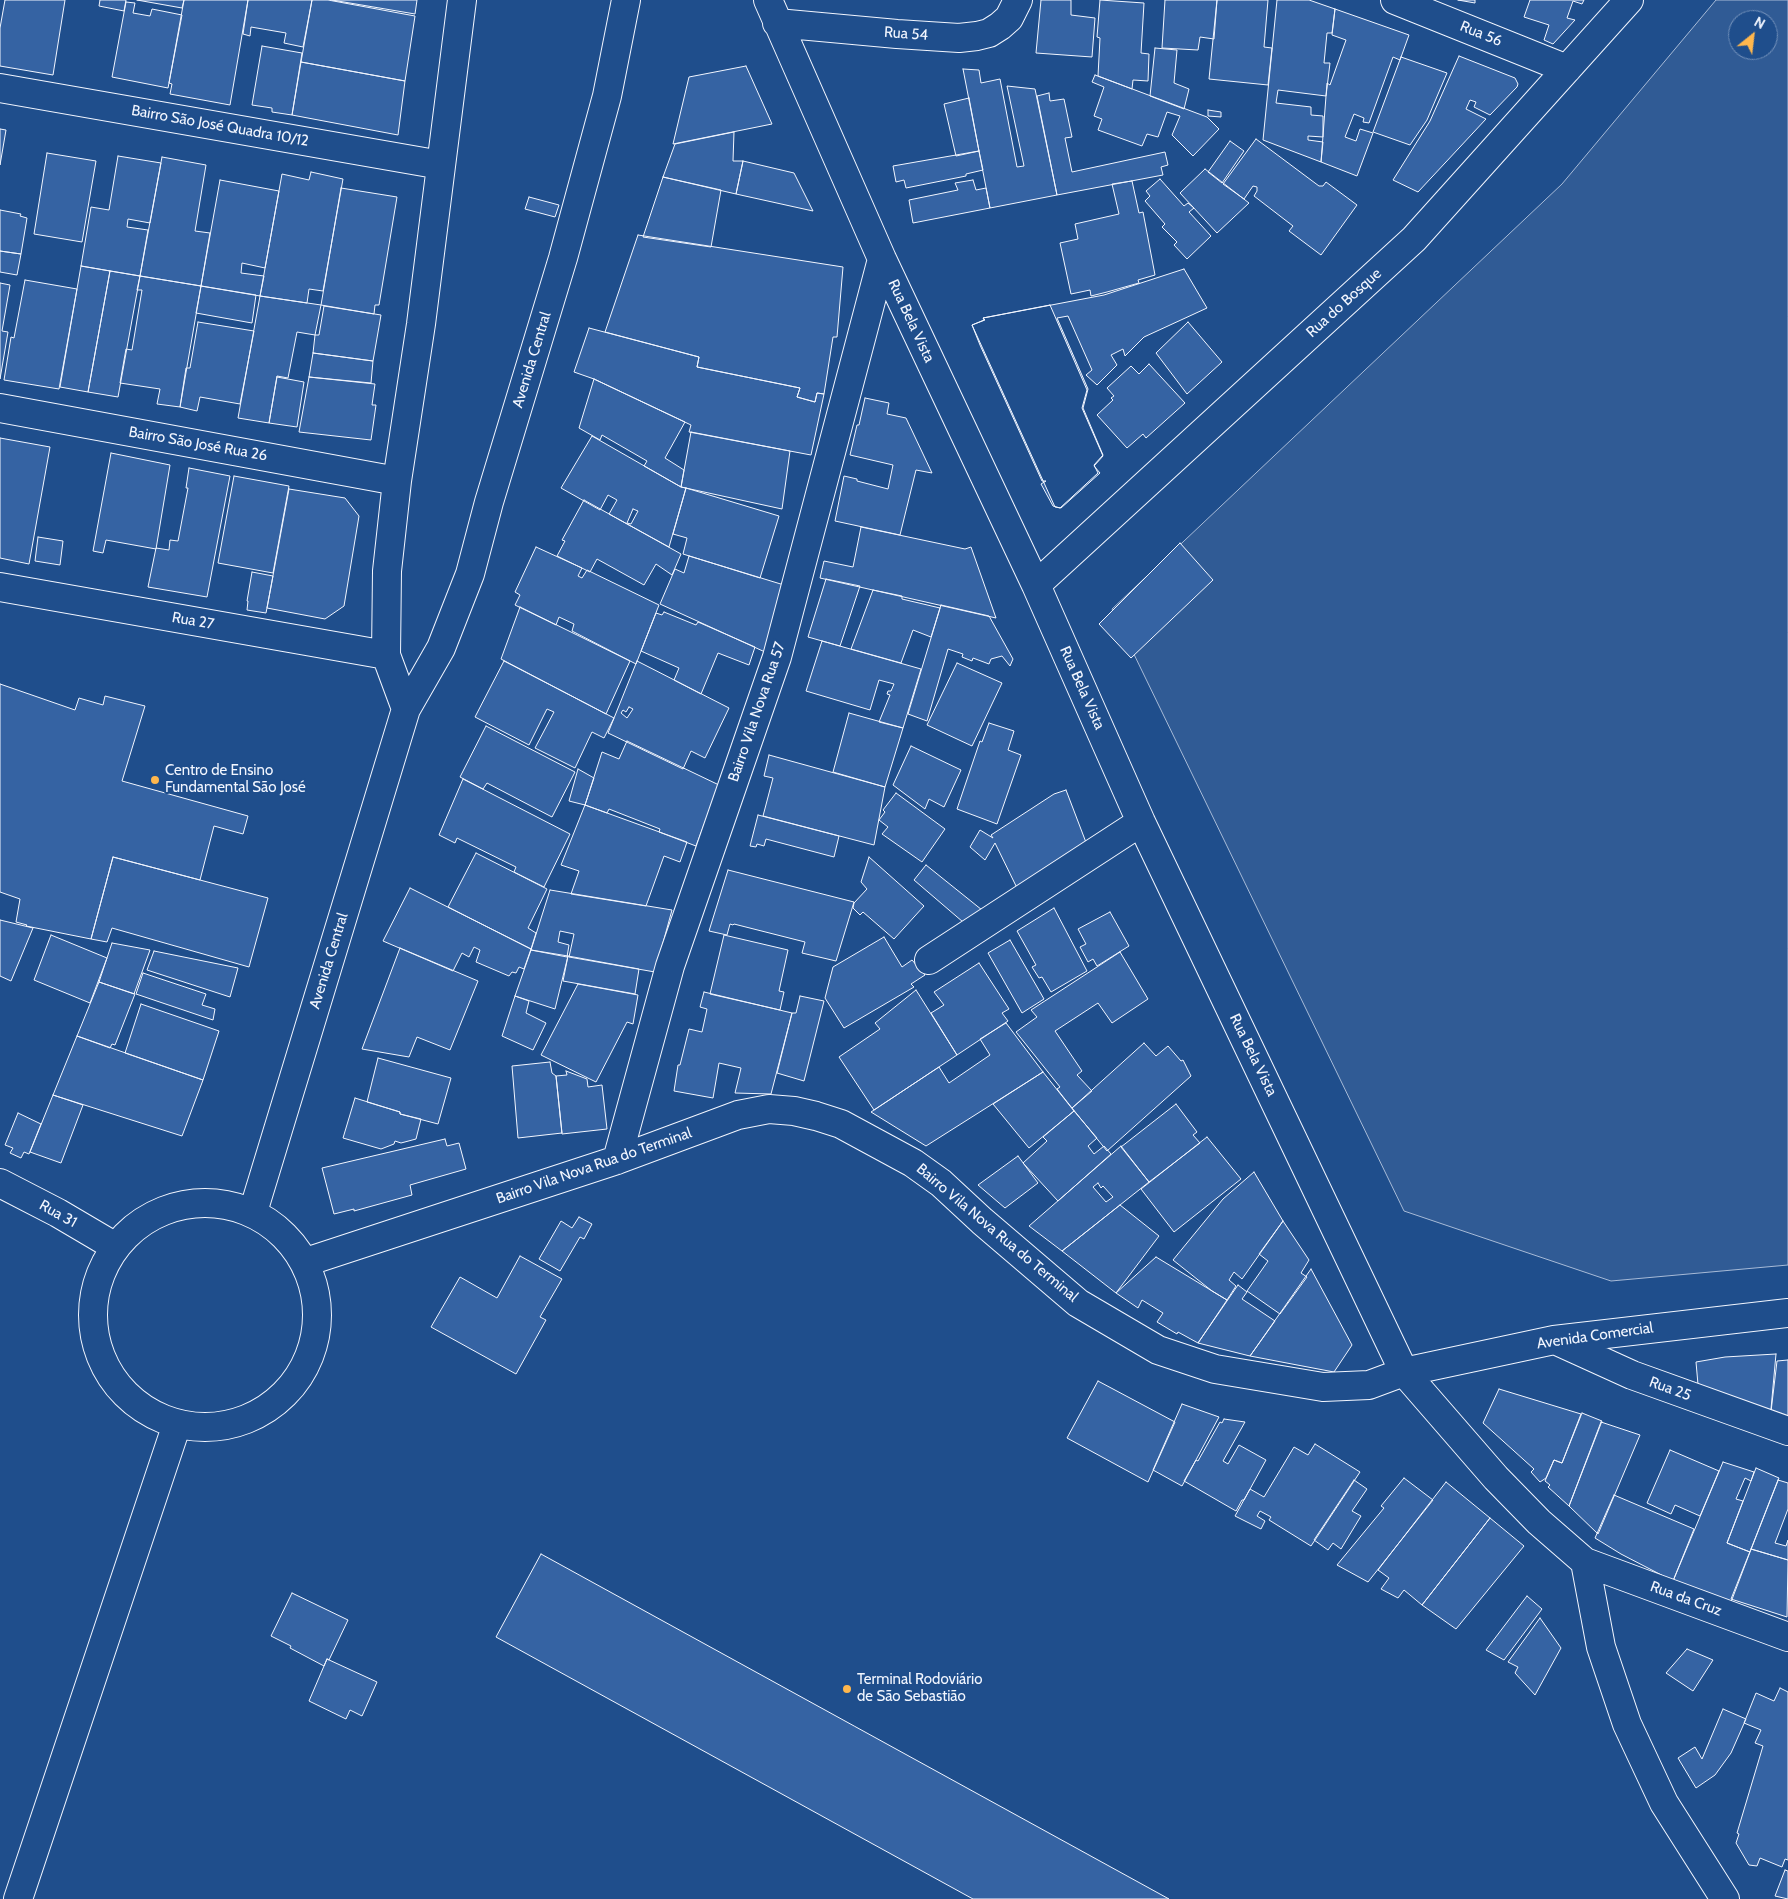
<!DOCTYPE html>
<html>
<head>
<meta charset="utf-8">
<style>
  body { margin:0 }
  #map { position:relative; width:1788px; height:1899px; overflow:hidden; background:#1f4e8c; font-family:Cabin,sans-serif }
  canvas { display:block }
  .north { position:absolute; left:1728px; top:10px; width:50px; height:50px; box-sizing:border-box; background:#1f4e8c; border:1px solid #7391ba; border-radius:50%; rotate:29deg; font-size:14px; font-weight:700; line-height:20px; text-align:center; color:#f2f6ff }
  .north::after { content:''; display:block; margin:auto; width:18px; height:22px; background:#ffb74d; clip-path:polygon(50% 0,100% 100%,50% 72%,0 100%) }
</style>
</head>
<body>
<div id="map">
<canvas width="1788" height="1899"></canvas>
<div class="north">N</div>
</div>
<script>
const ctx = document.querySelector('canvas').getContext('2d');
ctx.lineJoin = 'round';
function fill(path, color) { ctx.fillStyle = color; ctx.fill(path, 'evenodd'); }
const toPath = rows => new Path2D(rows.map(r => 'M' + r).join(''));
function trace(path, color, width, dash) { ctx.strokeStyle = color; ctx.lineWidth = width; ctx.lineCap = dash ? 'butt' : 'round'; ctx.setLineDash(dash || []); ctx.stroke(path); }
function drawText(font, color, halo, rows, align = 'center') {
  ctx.font = font + ' Cabin,sans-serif'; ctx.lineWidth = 4; ctx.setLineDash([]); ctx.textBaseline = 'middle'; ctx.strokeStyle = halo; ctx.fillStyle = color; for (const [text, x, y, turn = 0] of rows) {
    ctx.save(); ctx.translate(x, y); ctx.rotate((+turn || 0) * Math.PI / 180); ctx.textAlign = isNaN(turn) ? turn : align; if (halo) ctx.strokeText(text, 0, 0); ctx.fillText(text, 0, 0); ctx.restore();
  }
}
const built = toPath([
  [1716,0,1788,0,1788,1265,1611,1281,1404,1211,1112,609,1562,184,1716,0],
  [1738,20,1768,20,1768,50,1738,50,1738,20]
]);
fill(built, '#305b95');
trace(built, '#a8bbd7', 1);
const building = toPath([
  [5,0,65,0,53,75,0,66,0,28,5,0],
  [100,0,126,0,124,11,99,6,100,0],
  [137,0,184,0,182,8,137,0],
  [184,0,248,0,230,105,170,94,172,84,169,83,184,0],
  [248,0,312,0,303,47,284,43,286,33,251,27,250,36,243,34,248,0],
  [312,0,328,0,415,16,405,81,301,62,312,0],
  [332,0,417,0,415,14,332,0],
  [1041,0,1071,0,1071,15,1095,18,1092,57,1036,53,1041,0],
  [1100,0,1144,3,1141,53,1149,54,1148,81,1133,80,1132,89,1098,76,1100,38,1097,37,1100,0],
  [1165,0,1217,0,1214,39,1200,37,1198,50,1162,48,1165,0],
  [1217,0,1268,0,1264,47,1272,48,1268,85,1209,79,1217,0],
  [1277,0,1309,0,1335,9,1332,33,1327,33,1324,63,1330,63,1326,96,1278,90,1276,103,1311,107,1311,115,1323,116,1323,137,1308,136,1308,140,1323,142,1321,162,1263,140,1277,0],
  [1458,0,1475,0,1475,3,1458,0],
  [1530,0,1584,0,1582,4,1573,1,1567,18,1575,20,1553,44,1544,40,1549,25,1524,17,1530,0],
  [126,2,135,3,133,13,150,16,152,9,182,15,168,88,112,77,126,2],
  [1335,9,1409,35,1400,60,1393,57,1369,123,1363,122,1364,118,1354,114,1345,137,1356,141,1360,129,1373,133,1357,176,1321,162,1327,83,1330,85,1346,40,1332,35,1335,9],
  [262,46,302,53,292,115,272,112,272,108,252,105,262,46],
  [1155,48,1177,50,1174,83,1189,89,1184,109,1150,96,1155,48],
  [1459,56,1515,78,1518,84,1517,87,1490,115,1474,107,1476,102,1470,100,1466,109,1486,119,1418,192,1393,180,1430,121,1459,56],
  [1401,57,1447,73,1427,120,1410,145,1373,132,1401,57],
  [301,62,405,81,398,135,292,115,301,62],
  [746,66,772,124,673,144,689,77,746,66],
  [963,69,979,70,981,83,1000,79,1017,167,1024,166,1007,86,1035,89,1057,195,990,208,963,69],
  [1095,75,1207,117,1219,129,1193,156,1172,135,1180,116,1167,112,1158,137,1147,134,1142,146,1098,130,1102,119,1094,116,1104,87,1092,82,1095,75],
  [1049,93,1050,101,1064,99,1072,137,1065,138,1072,172,1165,152,1168,165,1161,167,1163,175,1057,195,1037,96,1049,93],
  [969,98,979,151,956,156,944,104,969,98],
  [1208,110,1221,112,1221,117,1208,116,1208,110],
  [0,129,6,130,0,165,0,129],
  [734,132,733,161,743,161,736,194,663,177,675,144,734,132],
  [1256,139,1319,186,1323,186,1326,182,1357,205,1321,255,1289,231,1293,226,1254,196,1257,191,1257,187,1253,186,1244,199,1223,184,1256,139],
  [1230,141,1244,151,1222,183,1208,172,1230,141],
  [979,151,983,170,966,174,966,176,906,188,904,180,896,182,893,166,979,151],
  [47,153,96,161,82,242,34,234,47,153],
  [118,156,161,163,150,223,128,219,127,227,148,230,140,276,81,266,91,207,109,210,118,156],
  [162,157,206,165,195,231,210,233,201,286,140,276,162,157],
  [743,161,794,173,813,211,736,194,743,161],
  [1205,169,1249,203,1217,233,1180,193,1205,169],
  [311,172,343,179,323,291,309,289,307,303,260,296,282,174,309,180,311,172],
  [663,177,721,190,711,247,643,237,663,177],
  [1160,179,1184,206,1188,203,1194,208,1189,212,1211,236,1187,259,1174,245,1177,242,1162,227,1165,224,1145,201,1150,196,1146,191,1160,179],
  [220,180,279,191,265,268,242,263,241,273,264,276,260,296,201,286,220,180],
  [973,180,976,190,986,188,990,208,913,223,909,200,958,190,955,183,973,180],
  [1132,181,1139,213,1143,212,1155,275,1138,280,1139,283,1107,292,1091,296,1090,290,1071,294,1060,243,1078,239,1075,224,1119,214,1112,184,1132,181],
  [341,188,397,197,379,305,375,305,374,314,321,305,341,188],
  [529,197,559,205,555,217,525,209,529,197],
  [0,210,21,214,20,216,27,218,21,254,0,251,0,210],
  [638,235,843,267,837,337,833,337,824,394,817,393,815,402,797,397,800,388,697,367,699,357,605,332,638,235],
  [0,251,21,254,17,275,0,272,0,251],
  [81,266,110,271,88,392,60,387,81,266],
  [1184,269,1207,308,1144,337,1125,356,1123,349,1111,355,1117,365,1097,385,1086,375,1092,370,1068,316,1057,318,1088,389,1083,408,1103,455,1094,465,1098,473,1060,508,1053,506,1041,484,1046,481,1042,481,980,345,972,325,985,320,983,318,1104,295,1184,269],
  [110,271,140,276,118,397,88,392,110,271],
  [140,276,201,286,180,407,157,404,160,389,120,383,126,349,132,350,142,290,137,290,140,276],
  [25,280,77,289,59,389,4,380,11,337,14,338,25,280],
  [0,283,10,285,2,331,8,332,0,379,0,283],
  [201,286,256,295,252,323,196,313,201,286],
  [260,296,321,305,315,335,297,332,288,378,277,376,269,423,238,418,260,296],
  [1050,305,1087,390,1082,408,1103,456,1094,466,1100,473,1061,508,1055,507,972,325,984,320,983,318,1050,305],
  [324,306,381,315,373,361,313,353,315,335,319,335,324,306],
  [198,322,254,331,240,404,200,397,197,411,180,407,186,368,190,368,198,322],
  [1188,322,1222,362,1187,394,1156,353,1188,322],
  [589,328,699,357,697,367,800,388,797,397,815,402,817,393,824,394,811,455,689,432,691,425,594,379,574,372,589,328],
  [313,353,373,361,371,383,309,377,313,353],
  [1149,364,1185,403,1146,438,1143,434,1127,448,1097,415,1113,400,1111,398,1114,396,1107,388,1131,366,1139,374,1149,364],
  [277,377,304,382,297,427,269,423,277,377],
  [309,377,375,384,372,405,376,405,371,440,299,432,309,377],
  [594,379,685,422,665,458,684,470,681,487,644,466,647,461,602,435,600,440,579,428,594,379],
  [865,398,889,403,887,414,906,418,932,473,916,470,900,535,835,521,844,476,857,479,857,481,888,489,893,465,850,455,857,425,859,425,865,398],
  [691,432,790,451,782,509,681,487,691,432],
  [592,436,681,487,686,488,669,547,609,514,617,500,608,495,600,510,561,488,592,436],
  [633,509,638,511,631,524,627,523,633,509],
  [0,438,50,447,29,564,0,558,0,438],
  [111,453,170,465,156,549,106,540,103,553,93,551,111,453],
  [189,468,230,476,207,597,148,587,156,548,169,550,170,540,178,541,188,488,186,488,189,468],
  [234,476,289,486,273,573,218,563,234,476],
  [686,488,779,516,760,578,683,554,687,538,673,534,686,488],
  [289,489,345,498,359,516,344,606,325,619,267,608,289,489],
  [584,500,681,554,672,575,656,564,644,585,597,559,590,572,557,556,565,541,562,540,584,500],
  [861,527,965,549,971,547,996,618,820,578,824,561,853,567,861,527],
  [38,537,63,541,60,565,35,561,38,537],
  [1180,543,1213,580,1131,658,1099,624,1180,543],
  [536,547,582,568,578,576,582,578,587,570,659,605,636,664,572,631,574,624,559,617,556,625,515,605,520,595,515,592,536,547],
  [689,556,784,585,765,652,660,604,675,569,684,573,689,556],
  [252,572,273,576,266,613,247,610,248,601,247,601,252,572],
  [826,579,860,586,840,646,808,637,826,579],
  [873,590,902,596,902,599,940,608,931,637,913,630,901,663,851,649,873,590],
  [941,605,989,616,1013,659,1010,666,1002,656,991,659,989,664,973,658,972,661,962,657,963,654,948,649,927,721,908,714,941,605],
  [520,607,630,661,606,714,501,659,520,607],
  [664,612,696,625,698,622,755,647,749,665,718,653,701,694,674,680,679,668,641,651,656,613,662,615,664,612],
  [822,641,921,669,903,728,879,722,890,695,887,694,888,691,891,691,894,684,879,680,870,710,806,691,822,641],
  [504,661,614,718,604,738,592,732,575,768,535,748,554,712,547,709,529,745,475,717,504,661],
  [637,661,729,708,705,758,691,751,683,769,608,733,637,661],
  [629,707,633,709,627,718,621,713,623,710,626,712,629,707],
  [957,663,1002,683,972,746,927,725,957,663],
  [0,684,75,710,79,698,103,705,105,696,145,706,122,781,248,816,243,834,214,826,200,880,113,857,91,939,26,926,27,925,16,922,20,899,0,892,0,684],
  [849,713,903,728,885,787,833,772,849,713],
  [989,723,1014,731,1008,750,1021,755,997,824,957,809,980,741,982,742,989,723],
  [486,726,575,772,552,817,487,783,483,789,460,777,486,726],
  [627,741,719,785,696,846,659,832,660,829,609,809,607,813,585,805,602,752,619,759,627,741],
  [911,746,961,770,944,807,929,799,925,809,893,785,911,746],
  [769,755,885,787,874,845,763,816,773,778,764,776,769,755],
  [578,769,594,778,585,805,569,801,578,769],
  [463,779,570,834,544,887,514,872,516,867,457,838,455,843,439,835,463,779],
  [1066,790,1087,845,1019,892,995,843,985,860,970,847,980,830,993,838,991,835,1054,794,1066,790],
  [896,793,945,829,922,862,882,834,888,827,879,820,885,812,883,810,896,793],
  [585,805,687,842,680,862,664,856,646,906,571,894,579,871,561,865,585,805],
  [758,815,839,836,834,857,766,839,764,846,757,844,756,847,750,846,758,815],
  [476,853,547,889,528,928,536,933,531,949,448,907,476,853],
  [113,857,268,898,249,967,112,928,107,942,91,939,113,857],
  [869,857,924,906,894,939,863,912,860,915,853,908,854,903,867,889,861,882,869,857],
  [926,865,982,910,963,922,914,880,926,865],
  [728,870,854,902,836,961,802,953,805,942,734,924,733,925,730,924,727,935,709,931,728,870],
  [410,888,531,949,524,969,519,967,516,973,512,972,509,976,476,962,480,950,474,947,469,957,462,953,453,971,383,941,410,888],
  [550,890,672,910,655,972,569,957,574,934,560,931,558,942,569,945,567,957,531,950,550,890],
  [1054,908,1087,971,1051,992,1042,977,1039,978,1032,967,1036,965,1017,931,1054,908],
  [1110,912,1129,946,1097,966,1093,959,1088,962,1080,947,1086,944,1078,929,1110,912],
  [0,920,33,928,11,981,0,976,0,920],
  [51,935,107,958,90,1003,34,980,51,935],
  [724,935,788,950,779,991,784,992,780,1010,710,994,724,935],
  [884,937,902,967,912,960,925,975,911,984,914,987,844,1028,825,998,833,967,884,937],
  [1010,940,1044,999,1022,1013,988,953,1010,940],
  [112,943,150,950,134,994,99,982,112,943],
  [400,948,478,981,450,1050,417,1037,409,1057,362,1049,400,948],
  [531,950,568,956,555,1009,515,996,531,950],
  [154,951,238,968,230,997,147,970,154,951],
  [1120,952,1148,999,1112,1023,1098,1003,1055,1031,1082,1071,1077,1075,1092,1091,1072,1108,1057,1089,1060,1087,1016,1032,1037,1017,1031,1010,1120,952],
  [568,956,639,969,635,994,563,981,568,956],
  [979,963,1009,1009,1002,1013,1008,1021,957,1055,931,1013,944,1005,934,992,979,963],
  [143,973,206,994,202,1005,215,1009,213,1020,136,994,143,973],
  [99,982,135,994,115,1045,112,1044,110,1048,77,1036,99,982],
  [578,984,638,995,633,1024,627,1022,596,1082,541,1055,578,984],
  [916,990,957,1055,874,1110,839,1057,880,1029,875,1023,916,990],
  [704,992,792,1013,771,1094,735,1093,741,1068,719,1063,713,1098,674,1091,678,1065,680,1065,689,1029,702,1032,707,1009,700,1007,704,992],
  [515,996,529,1001,526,1013,546,1023,533,1050,502,1036,515,996],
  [800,996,824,1001,804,1081,777,1073,792,1013,796,1013,800,996],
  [141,1004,219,1031,203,1080,125,1053,141,1004],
  [1006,1023,1043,1072,926,1146,871,1112,939,1067,949,1083,990,1055,980,1039,1006,1023],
  [77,1036,203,1080,182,1136,53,1095,77,1036],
  [1144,1043,1156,1056,1168,1046,1181,1061,1183,1060,1191,1076,1107,1151,1072,1108,1144,1043],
  [378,1058,451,1078,438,1124,400,1114,400,1112,367,1102,378,1058],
  [550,1062,552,1073,556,1076,562,1133,518,1138,512,1066,550,1062],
  [566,1071,587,1079,588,1087,602,1085,607,1129,562,1134,556,1076,567,1075,566,1071],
  [1043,1072,1074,1111,1029,1148,993,1104,1043,1072],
  [53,1095,83,1105,61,1163,30,1152,53,1095],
  [355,1098,400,1112,400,1114,421,1119,416,1139,401,1143,395,1141,394,1144,381,1149,343,1138,355,1098],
  [1176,1104,1197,1132,1193,1135,1200,1143,1149,1182,1121,1147,1176,1104],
  [1074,1111,1097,1138,1088,1146,1094,1154,1104,1146,1111,1154,1058,1201,1023,1163,1047,1141,1043,1137,1074,1111],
  [18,1113,41,1124,29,1154,24,1152,21,1158,10,1153,13,1148,5,1145,18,1113],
  [1207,1137,1241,1179,1174,1232,1141,1189,1207,1137],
  [445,1139,447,1146,459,1143,466,1169,410,1185,412,1195,354,1211,354,1209,334,1214,322,1168,445,1139],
  [1121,1146,1149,1182,1062,1251,1029,1226,1121,1146],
  [1098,1183,1101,1188,1103,1186,1113,1197,1106,1202,1093,1187,1098,1183],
  [1018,1156,1038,1183,1005,1208,978,1185,1018,1156],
  [1254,1172,1283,1221,1242,1279,1234,1272,1229,1280,1236,1286,1227,1300,1212,1291,1173,1260,1223,1199,1254,1172],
  [1120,1205,1159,1236,1116,1293,1062,1251,1120,1205],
  [579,1217,592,1224,584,1239,580,1237,560,1271,539,1259,561,1221,572,1228,579,1217],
  [1283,1221,1309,1260,1301,1273,1307,1277,1280,1314,1247,1291,1268,1261,1259,1254,1283,1221],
  [520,1256,562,1279,540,1317,546,1320,516,1374,431,1327,460,1277,497,1298,520,1256],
  [1156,1257,1227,1300,1198,1343,1178,1332,1177,1334,1157,1322,1163,1313,1142,1300,1138,1308,1116,1293,1156,1257],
  [1311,1269,1352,1345,1334,1372,1250,1356,1311,1269],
  [1238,1285,1247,1292,1242,1299,1275,1321,1250,1356,1198,1343,1238,1285],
  [1776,1354,1770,1420,1699,1396,1696,1362,1725,1357,1776,1354],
  [1788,1360,1788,1422,1770,1420,1777,1361,1788,1360],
  [1098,1381,1175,1422,1148,1482,1067,1438,1098,1381],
  [1499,1389,1581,1414,1562,1463,1554,1460,1546,1478,1540,1482,1531,1472,1534,1469,1483,1423,1499,1389],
  [1182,1404,1219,1417,1182,1486,1153,1470,1182,1404],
  [1582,1413,1602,1421,1569,1506,1548,1487,1550,1485,1545,1481,1554,1460,1562,1463,1582,1413],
  [1224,1419,1245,1422,1223,1461,1228,1464,1239,1445,1266,1460,1244,1500,1242,1500,1236,1511,1184,1481,1196,1460,1198,1461,1220,1422,1222,1423,1224,1419],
  [1601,1422,1640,1435,1598,1534,1569,1506,1601,1422],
  [1315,1444,1360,1472,1311,1546,1269,1520,1271,1517,1260,1511,1257,1516,1265,1521,1261,1529,1235,1516,1250,1489,1264,1497,1294,1447,1308,1455,1315,1444],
  [1670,1450,1719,1471,1700,1516,1675,1505,1671,1514,1647,1503,1670,1450],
  [1723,1462,1754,1472,1751,1481,1745,1478,1736,1499,1743,1501,1727,1543,1750,1552,1731,1602,1673,1581,1723,1462],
  [1756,1468,1779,1478,1750,1552,1727,1543,1756,1468],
  [1404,1478,1433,1500,1368,1582,1337,1565,1384,1508,1381,1506,1404,1478],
  [1354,1480,1367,1489,1352,1511,1361,1516,1341,1549,1333,1543,1328,1550,1314,1540,1354,1480],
  [1778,1480,1788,1483,1788,1509,1775,1543,1786,1546,1788,1540,1788,1560,1751,1549,1778,1480],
  [1446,1482,1490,1518,1422,1605,1404,1590,1398,1598,1381,1589,1389,1578,1378,1570,1446,1482],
  [1614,1495,1694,1529,1673,1581,1621,1554,1595,1538,1614,1495],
  [1490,1518,1524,1546,1456,1629,1422,1605,1490,1518],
  [1751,1549,1788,1560,1787,1617,1731,1599,1751,1549],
  [541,1554,1169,1899,973,1899,496,1637,541,1554],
  [292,1593,348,1620,329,1660,327,1659,324,1666,290,1648,291,1646,271,1636,292,1593],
  [1527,1596,1542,1609,1504,1660,1486,1650,1527,1596],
  [1540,1618,1561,1648,1535,1695,1515,1673,1518,1667,1508,1662,1540,1618],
  [1687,1649,1713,1660,1693,1691,1666,1673,1687,1649],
  [327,1659,377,1682,362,1716,350,1710,346,1719,309,1701,327,1659],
  [1780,1688,1788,1692,1788,1860,1785,1859,1782,1867,1760,1858,1757,1866,1749,1865,1736,1843,1739,1834,1737,1833,1763,1746,1755,1743,1761,1730,1744,1723,1756,1693,1774,1701,1780,1688],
  [1723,1709,1746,1719,1731,1753,1715,1775,1696,1788,1678,1758,1695,1747,1702,1759,1723,1709],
  [1785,1870,1788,1871,1788,1899,1775,1896,1785,1870]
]);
fill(building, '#3563a3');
trace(building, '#f2f6ff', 1);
const minor = toPath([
  [768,0,882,259,1036,585,1141,822,1404,1372,1496,1478,1539,1522,1585,1562,1788,1637],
  [1395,0,1567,69],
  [777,23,897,34,959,38,977,36,989,33,1000,26,1009,18,1018,0],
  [0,88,441,165],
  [0,408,397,481],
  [1036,585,1414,239,1629,0],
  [0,587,386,655],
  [406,709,386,655,387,571,397,481,421,324,462,0],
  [929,960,1141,822],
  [617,1160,670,966,777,657,882,259],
  [0,1183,58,1213,114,1246],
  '93 1315a112 112 0 1 1 224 0a112 112 0 1 1-224 0Z',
  [253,1212,406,709,441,648,470,574,489,502,563,258,607,96,626,0],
  [306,1262,617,1160,738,1115,769,1109,794,1111,816,1116,841,1124,913,1163,941,1183,982,1221,1078,1303,1158,1350,1215,1369,1323,1387,1369,1385,1404,1372,1554,1340,1788,1313],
  [1555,1340,1632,1375,1788,1431],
  [1585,1562,1601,1647,1627,1724,1664,1803,1725,1899],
  [18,1899,177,1424]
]);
trace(minor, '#f2f6ff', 30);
trace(minor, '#1f4e8c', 28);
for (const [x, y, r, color] of [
  [155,780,5,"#ffb74d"],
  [847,1689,5,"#ffb74d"]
]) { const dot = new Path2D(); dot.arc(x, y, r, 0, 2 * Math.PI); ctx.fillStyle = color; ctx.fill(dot); trace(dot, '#1f4e8c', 2); }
drawText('15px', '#f2f6ff', '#1f4e8c', [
  ["Rua 54",906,34,4],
  ["Rua 56",1481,34,22],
  ["Bairro São José Quadra 10/12",220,126,10],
  ["Rua do Bosque",1344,303,-42],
  ["Rua Bela Vista",911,321,65],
  ["Avenida Central",532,360,-73],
  ["Bairro São José Rua 26",198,444,10],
  ["Rua 27",193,621,10],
  ["Rua Bela Vista",1082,688,66],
  ["Bairro Vila Nova Rua 57",757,712,-71],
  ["Avenida Central",329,961,-73],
  ["Rua Bela Vista",1253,1055,64],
  ["Bairro Vila Nova Rua do Terminal",594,1166,-19],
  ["Rua 31",58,1214,29],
  ["Bairro Vila Nova Rua do Terminal",997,1233,40],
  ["Avenida Comercial",1595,1336,-8],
  ["Rua 25",1670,1389,20],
  ["Rua da Cruz",1686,1599,20]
]);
drawText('15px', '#f2f6ff', '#1f4e8c', [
  ["Centro de Ensino",165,771],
  ["Fundamental São José",165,788],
  ["Terminal Rodoviário",857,1680],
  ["de São Sebastião",857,1697]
], 'left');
</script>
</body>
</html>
